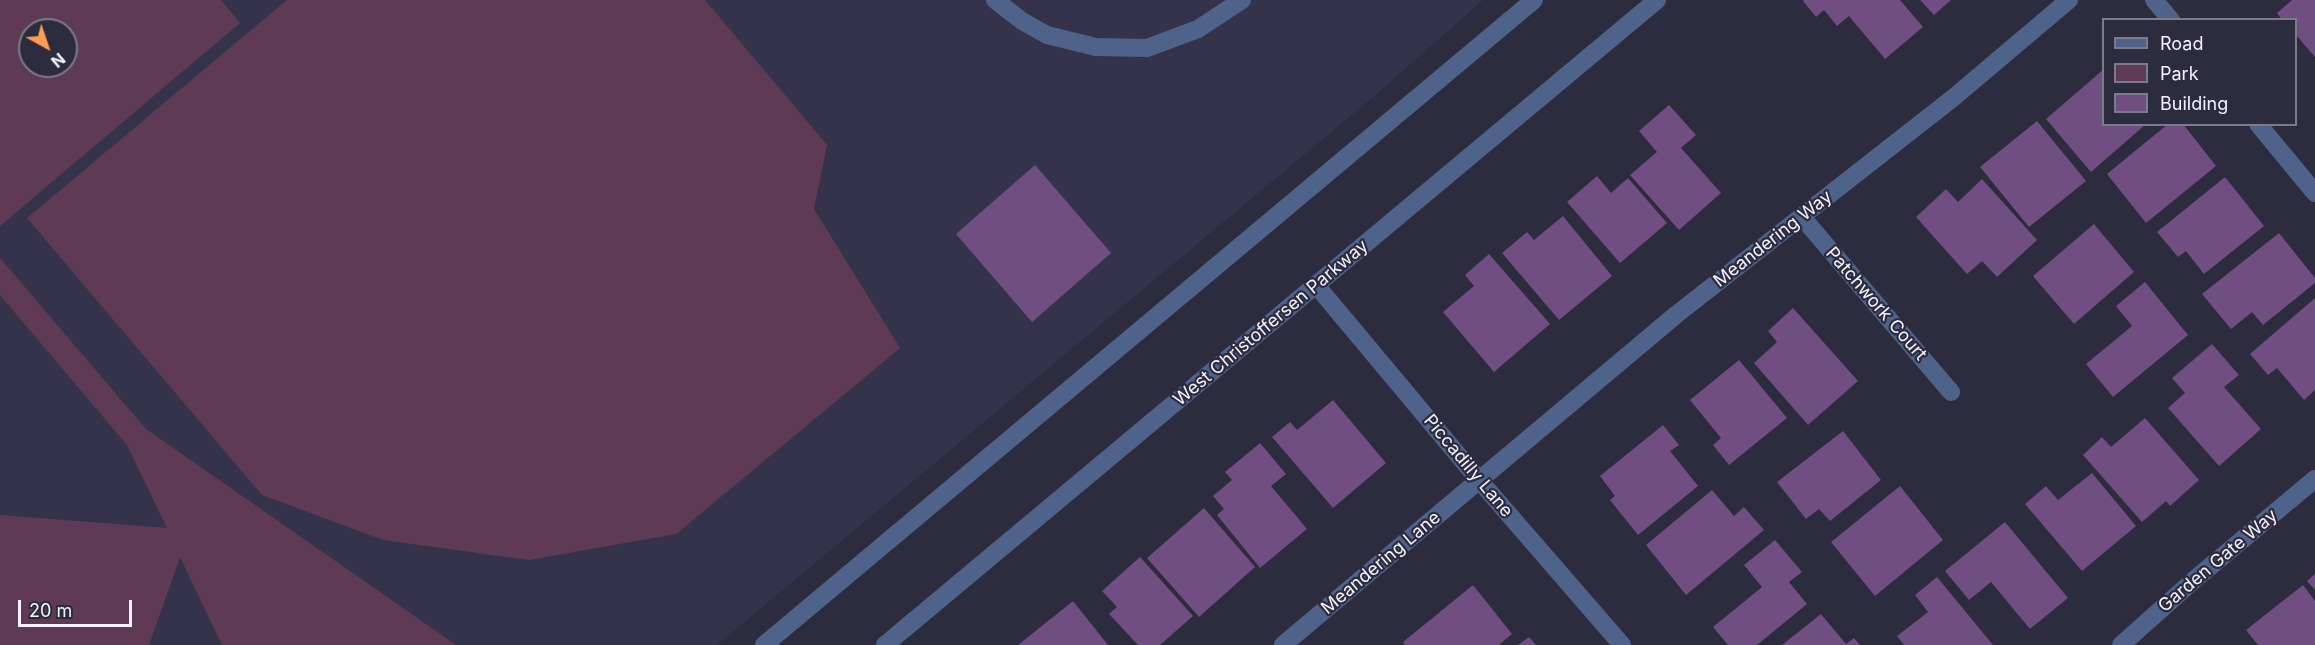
<!DOCTYPE html>
<html>
<head>
<meta charset="utf-8">
<style>
  body { margin:0 }
  #map { position:relative; width:2315px; height:645px; overflow:hidden; background:#2d2b3e; font-family:Inter,sans-serif }
  canvas { display:block }
  .legend { position:absolute; left:2102px; top:18px; width:195px; height:108px; box-sizing:border-box; background:#2d2b3e; border:2px solid #7c7b8b; margin:0; padding:8px 10px; list-style:none; font-size:18px; color:#f3f2ff }
  .legend li { display:flex; align-items:center; gap:12px; height:30px }
  .legend b { width:30px; border:2px solid #7c7b8b }
  .north { position:absolute; left:18px; top:18px; width:60px; height:60px; box-sizing:border-box; background:#2d2b3e; border:2px solid #7c7b8b; border-radius:50%; rotate:140deg; font-size:16px; font-weight:700; line-height:24px; text-align:center; color:#f3f2ff }
  .north::after { content:''; display:block; margin:auto; width:21px; height:27px; background:#fd9d55; clip-path:polygon(50% 0,100% 100%,50% 72%,0 100%) }
  .scale { position:absolute; left:18px; top:600px; width:114px; height:27px; box-sizing:border-box; border:3px solid #f3f2ff; border-top:0; padding-left:8px; font-size:18px; line-height:21px; white-space:nowrap; color:#f3f2ff; -webkit-text-stroke:4px #2d2b3e; paint-order:stroke }
</style>
</head>
<body>
<div id="map">
<canvas width="2315" height="645"></canvas>
<ul class="legend">
<li><b style="height:8px;background:#4f638a"></b>Road</li>
<li><b style="height:16px;background:#5f3a54"></b>Park</li>
<li><b style="height:16px;background:#704e81"></b>Building</li>
</ul>
<div class="north">N</div>
<div class="scale">20 m</div>
</div>
<script>
const ctx = document.querySelector('canvas').getContext('2d');
ctx.lineJoin = 'round';
function fill(path, color) { ctx.fillStyle = color; ctx.fill(path, 'evenodd'); }
const toPath = rows => new Path2D(rows.map(r => 'M' + r).join(''));
function trace(path, color, width, dash) { ctx.strokeStyle = color; ctx.lineWidth = width; ctx.lineCap = dash ? 'butt' : 'round'; ctx.setLineDash(dash || []); ctx.stroke(path); }
function drawText(font, color, halo, rows, align = 'center') {
  ctx.font = font + ' Inter,sans-serif'; ctx.lineWidth = 4.5; ctx.setLineDash([]); ctx.textBaseline = 'middle'; ctx.strokeStyle = halo; ctx.fillStyle = color; for (const [text, x, y, turn = 0] of rows) {
    ctx.save(); ctx.translate(x, y); ctx.rotate((+turn || 0) * Math.PI / 180); ctx.textAlign = isNaN(turn) ? turn : align; if (halo) ctx.strokeText(text, 0, 0); ctx.fillText(text, 0, 0); ctx.restore();
  }
}
fill(toPath([
  [0,0,1483,0,1372,98,717,645,0,645],
  [30,30,66,30,66,66,30,66]
]), '#35334c');
fill(toPath([
  [0,0,221,0,240,23,0,226],
  [30,30,66,30,66,66,30,66],
  [287,0,705,0,827,145,814,209,900,348,676,534,529,560,383,540,262,495,27,218],
  [0,258,146,429,456,645,222,645,180,557,149,645,0,645,0,515,167,528,127,445,0,295]
]), '#5f3a54');
fill(toPath([
  [1804,0,1900,0,1923,27,1885,59,1849,16,1837,26,1824,10,1816,17,1803,1],
  [1920,0,1951,0,1934,15],
  [2292,0,2315,0,2315,57,2296,35,2296,20,2282,20,2277,13],
  [2104,69,2104,124,2146,124,2091,172,2046,119],
  [1669,105,1696,135,1681,148,1721,193,1679,230,1630,175,1657,152,1639,131],
  [2037,121,2086,181,2029,227,1980,167],
  [2168,124,2183,124,2216,166,2146,223,2107,174],
  [1035,165,1111,253,1032,322,956,234],
  [1597,176,1611,193,1628,178,1667,223,1620,263,1567,202],
  [2225,177,2264,226,2204,274,2186,251,2178,257,2157,232],
  [1982,179,2037,240,1997,277,1982,261,1967,274,1916,217,1946,189,1958,202],
  [1563,216,1612,276,1559,320,1502,253,1527,232,1534,240],
  [2094,224,2134,272,2074,324,2033,276],
  [2279,233,2315,278,2315,283,2263,325,2252,312,2231,329,2202,294],
  [1489,254,1550,324,1494,372,1443,312,1474,286,1465,275],
  [2145,282,2188,335,2113,397,2086,364,2132,326,2116,306],
  [2315,298,2315,390,2304,400,2277,368,2268,375,2250,354],
  [1793,308,1858,381,1808,425,1754,363,1777,342,1768,331],
  [2212,344,2239,375,2224,387,2261,429,2219,466,2168,408,2185,393,2172,378],
  [1739,360,1787,418,1729,465,1713,445,1721,438,1690,400],
  [1333,400,1386,463,1333,508,1272,437,1290,422,1297,430],
  [2145,418,2199,480,2170,506,2166,501,2142,522,2083,455,2102,437,2111,447],
  [1663,425,1679,445,1670,451,1698,486,1638,535,1610,500,1615,496,1600,476],
  [1843,431,1881,480,1830,521,1819,509,1806,519,1777,482],
  [1260,443,1286,474,1271,486,1307,529,1260,568,1217,515,1224,509,1213,496,1232,480,1225,472],
  [2092,473,2136,526,2082,571,2025,504,2046,486,2058,500],
  [1900,486,1943,540,1875,596,1831,542],
  [1712,490,1734,516,1744,507,1764,530,1686,595,1646,545],
  [1204,508,1255,567,1199,617,1147,558],
  [2005,522,2068,598,2030,629,1991,582,1969,600,1945,571],
  [1775,540,1802,572,1789,582,1807,604,1757,645,1728,645,1713,627,1762,587,1744,565],
  [1140,557,1193,616,1160,645,1138,645,1109,614,1117,607,1102,591],
  [2315,574,2315,590,2307,581],
  [1937,577,1993,645,1904,645,1897,636,1928,612,1915,595],
  [1473,585,1512,634,1499,645,1405,645,1403,642],
  [2303,585,2315,601,2315,645,2258,645,2246,630],
  [1073,601,1108,645,1018,645],
  [1821,614,1846,644,1854,638,1860,645,1782,645],
  [1529,637,1536,645,1518,645]
]), '#704e81');
trace(toPath([
  [995,0,1022,21,1047,35,1096,47,1147,48,1198,29,1242,0],
  [2154,0,2171,20],
  [2258,124,2315,193],
  [1802,217,1951,392],
  [1316,285,1479,480,1622,645],
  [764,645,1534,0],
  [885,645,1657,0],
  [1283,645,1677,314,1953,98,2069,0],
  [2121,645,2194,580,2315,479]
]), '#4f638a', 18);
drawText('18px', '#f3f2ff', '#2d2b3e', [
  ["Meandering Way",1773,239,-38],
  ["Patchwork Court",1876,304,49],
  ["West Christoffersen Parkway",1271,323,-40],
  ["Piccadilly Lane",1468,466,50],
  ["Garden Gate Way",2218,561,-40],
  ["Meandering Lane",1381,563,-40]
]);
</script>
</body>
</html>
